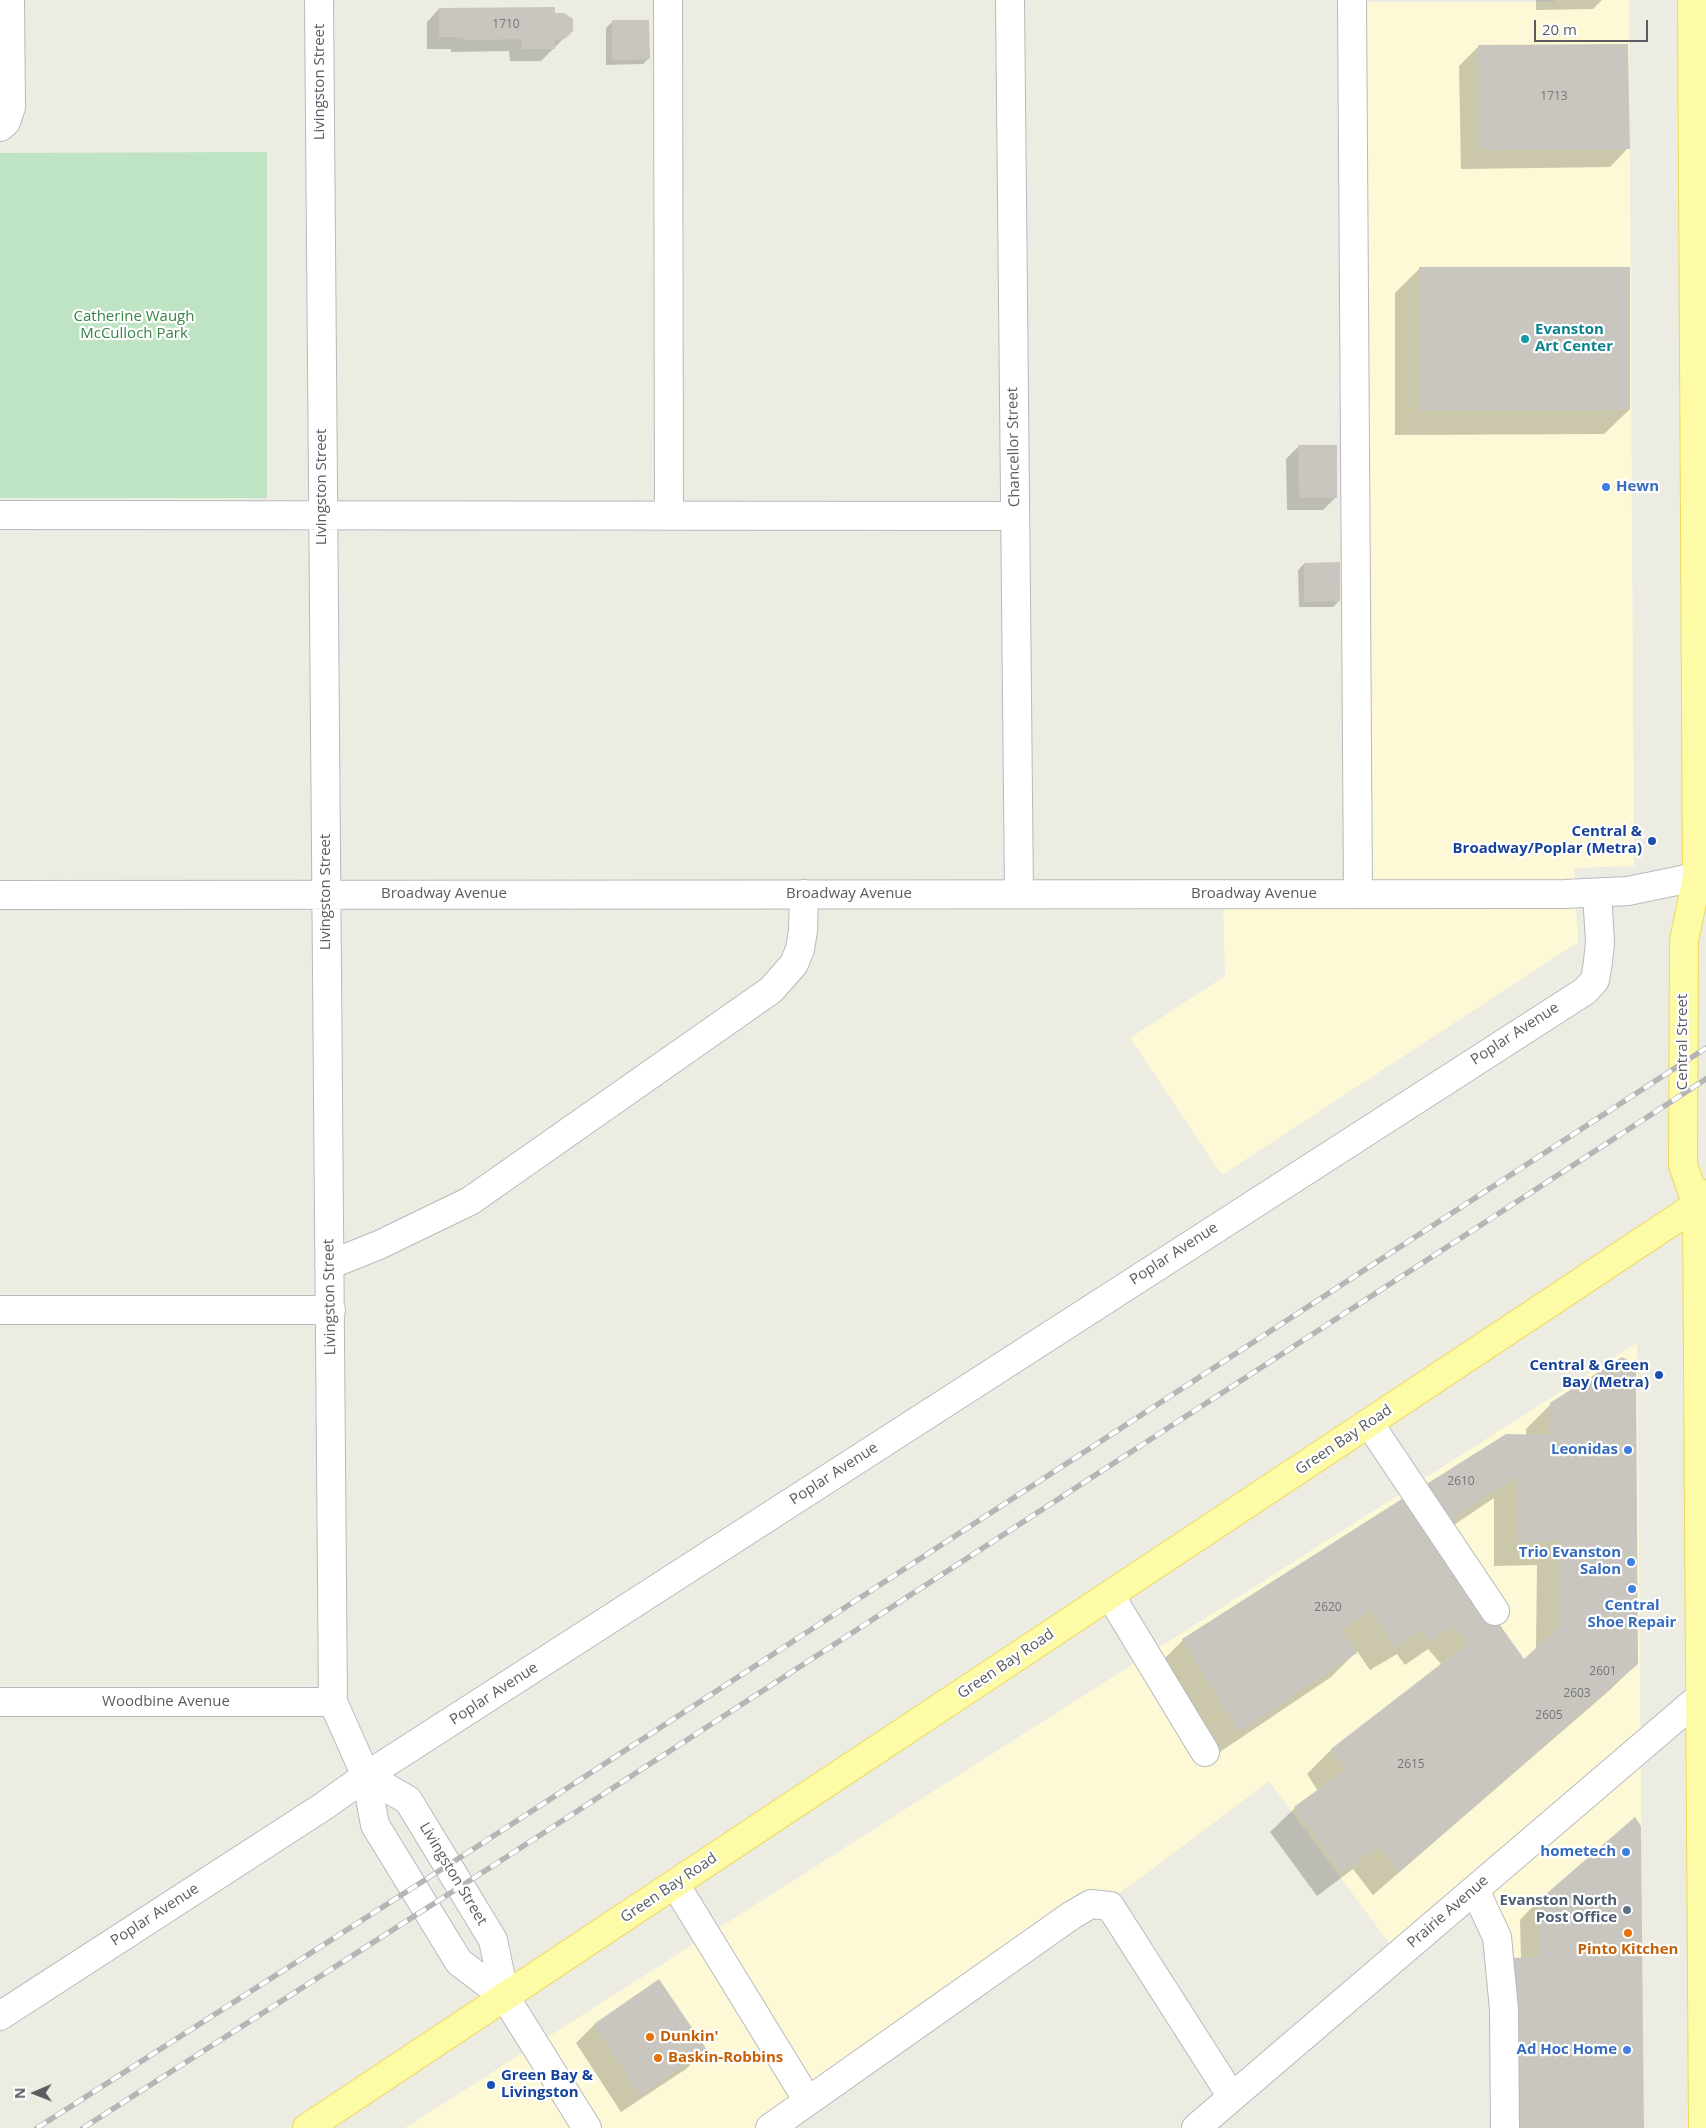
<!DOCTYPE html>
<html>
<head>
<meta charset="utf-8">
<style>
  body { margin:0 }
  #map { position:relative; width:1706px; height:2128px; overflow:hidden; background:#edece2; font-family:"Open Sans",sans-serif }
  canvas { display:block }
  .north { position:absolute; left:10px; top:2068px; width:50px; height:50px; -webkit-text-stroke:4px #fff; paint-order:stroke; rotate:269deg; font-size:14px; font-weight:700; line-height:20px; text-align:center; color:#5a5c62 }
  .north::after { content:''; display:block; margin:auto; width:18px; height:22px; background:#5a5c62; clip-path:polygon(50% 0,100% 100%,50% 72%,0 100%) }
  .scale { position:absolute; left:1534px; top:20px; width:114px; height:22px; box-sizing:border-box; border:2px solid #5a5c62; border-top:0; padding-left:6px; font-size:15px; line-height:18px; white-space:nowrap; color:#5a5c62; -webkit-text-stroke:4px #fff; paint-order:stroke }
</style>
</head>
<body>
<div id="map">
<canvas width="1706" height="2128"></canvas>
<div class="north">N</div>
<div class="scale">20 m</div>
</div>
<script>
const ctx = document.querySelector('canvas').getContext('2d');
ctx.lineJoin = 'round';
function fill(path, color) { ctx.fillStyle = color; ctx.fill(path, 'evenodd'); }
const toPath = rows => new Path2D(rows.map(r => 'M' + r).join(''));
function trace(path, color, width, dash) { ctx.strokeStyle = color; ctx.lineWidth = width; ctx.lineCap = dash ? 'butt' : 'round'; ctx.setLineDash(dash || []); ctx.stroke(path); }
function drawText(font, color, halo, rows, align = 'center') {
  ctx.font = font + ' "Open Sans",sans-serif'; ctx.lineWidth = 4.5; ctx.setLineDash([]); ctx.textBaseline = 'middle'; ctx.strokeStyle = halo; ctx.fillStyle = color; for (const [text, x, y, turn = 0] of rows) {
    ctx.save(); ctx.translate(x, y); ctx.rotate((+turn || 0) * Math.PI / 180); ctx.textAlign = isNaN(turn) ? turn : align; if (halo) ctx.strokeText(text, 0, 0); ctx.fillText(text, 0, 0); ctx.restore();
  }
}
fill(toPath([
  [1554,0,1629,0,1634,866,1574,868,1578,942,1222,1175,1130,1038,1225,976,1223,899,1355,900,1350,2,1554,2],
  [1637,1343,1644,2128,1492,2128,1489,1885,1401,1959,1269,1781,1142,1877,776,2128,405,2128]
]), '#fdf9d6');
fill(toPath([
  [267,152,267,498,0,498,0,153]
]), '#bee4c4');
fill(toPath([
  [1536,0,1602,0,1593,9,1536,10],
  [439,9,554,14,564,38,541,61,510,61,509,51,451,52,451,49,427,49,427,22],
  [612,22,649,58,643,64,606,65,606,28],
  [1478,47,1628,148,1610,167,1461,169,1459,66],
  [1419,269,1629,410,1604,434,1395,435,1395,293],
  [1299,446,1336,497,1323,510,1287,510,1286,459],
  [1304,564,1339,601,1333,607,1299,607,1298,570],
  [1551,1404,1636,1664,1611,1689,1373,1895,1353,1869,1317,1896,1270,1832,1295,1808,1318,1791,1307,1774,1331,1750,1442,1665,1428,1649,1405,1665,1397,1654,1370,1670,1357,1651,1331,1677,1214,1756,1158,1665,1183,1640,1408,1497,1526,1436,1526,1429],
  [1494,1498,1494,1566,1537,1565,1536,1649,1523,1661,1436,1537],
  [1539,1900,1642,2128,1495,1978,1513,1959,1521,1959,1520,1920],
  [659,1981,705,2050,686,2069,621,2112,576,2043,594,2025]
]), '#0003');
fill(toPath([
  [555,7,555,13,564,13,573,19,573,31,565,39,555,40,555,49,522,49,521,39,463,40,463,37,439,37,439,8],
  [612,20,649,20,650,59,612,60],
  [1628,44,1630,149,1479,150,1478,45],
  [1419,267,1630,267,1630,410,1419,411],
  [1298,445,1337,445,1337,498,1299,498],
  [1340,562,1340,601,1304,602,1304,563],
  [1622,1357,1636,1364,1638,1664,1399,1872,1378,1846,1342,1873,1294,1807,1345,1770,1331,1749,1468,1643,1453,1625,1430,1641,1422,1630,1395,1647,1371,1610,1342,1630,1357,1653,1239,1732,1182,1639,1408,1495,1524,1659,1560,1626,1561,1541,1518,1542,1518,1475,1448,1521,1425,1485,1506,1434,1549,1435,1550,1403],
  [1635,1817,1641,1826,1644,2128,1515,2128,1513,1958,1540,1957,1539,1900],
  [659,1979,707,2050,640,2095,594,2024]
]), '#c8c6bf');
const minor = toPath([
  [319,0,333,1702,366,1776,375,1825,459,1962,505,1997],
  [668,0,669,515],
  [1010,0,1019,894],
  [1352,0,1358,894],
  [0,127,6,122,11,107,10,0],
  [0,515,1015,516],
  [0,895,1564,894,1628,891,1706,875],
  [329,1265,379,1245,470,1201,771,990,794,964,800,949,803,931,804,894],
  [0,1310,331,1310],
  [1369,1423,1495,1611],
  [1110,1595,1205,1752],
  [0,1702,333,1702],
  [366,1776,408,1800,493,1940,505,1997,587,2128],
  [675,1884,808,2101],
  [1475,1890,1497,1937,1504,2009,1505,2128],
  [0,2016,324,1806,366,1776,1585,991,1595,980,1598,962,1600,942,1597,893],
  [770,2128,1072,1915,1091,1904,1110,1906,1232,2097],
  [1196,2128,1700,1697]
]);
const major = toPath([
  [1692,0,1697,877,1684,941,1683,1165,1697,1205],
  [1700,1193,1697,1205,1703,2128],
  [307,2128,1706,1199]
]);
trace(minor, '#b7b9be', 30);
trace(major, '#edd95a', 30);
trace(minor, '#fff', 28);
trace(major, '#fdfba6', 28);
const rail = toPath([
  [37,2128,478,1846,1706,1048],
  [83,2128,491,1867,1706,1079]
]);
trace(rail, '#b5b5b6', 5.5);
trace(rail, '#fff', 4, [11]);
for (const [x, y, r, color] of [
  [1525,339,5,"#0f9aa8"],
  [1606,487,5,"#3f7fe0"],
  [1652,841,5,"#1a4fb4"],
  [1659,1375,5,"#1a4fb4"],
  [1628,1450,5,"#3f7fe0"],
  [1631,1562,5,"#3f7fe0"],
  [1632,1589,5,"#3f7fe0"],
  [1626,1852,5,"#3f7fe0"],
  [1627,1910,5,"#5c6f8a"],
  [1628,1933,5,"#e8710a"],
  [650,2037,5,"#e8710a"],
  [1627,2050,5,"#3f7fe0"],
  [658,2058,5,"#e8710a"],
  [491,2085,5,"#1a4fb4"]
]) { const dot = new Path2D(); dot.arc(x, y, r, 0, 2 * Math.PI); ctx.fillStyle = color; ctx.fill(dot); trace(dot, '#fff', 2); }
drawText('12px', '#767679', null, [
  ["1710",506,25],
  ["1713",1554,97],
  ["2610",1461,1482],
  ["2620",1328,1608],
  ["2601",1603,1672],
  ["2603",1577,1694],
  ["2605",1549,1716],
  ["2615",1411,1765]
]);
drawText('15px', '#5a5c62', '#fff', [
  ["Livingston Street",320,82,-90],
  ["Chancellor Street",1014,447,-91],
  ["Livingston Street",322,487,-90],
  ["Livingston Street",326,892,-90],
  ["Broadway Avenue",444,894],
  ["Broadway Avenue",849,894],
  ["Broadway Avenue",1254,894],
  ["Poplar Avenue",1515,1034,-33],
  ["Central Street",1683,1042,-90],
  ["Poplar Avenue",1174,1254,-33],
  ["Livingston Street",330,1297,-91],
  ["Green Bay Road",1344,1440,-34],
  ["Poplar Avenue",834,1474,-33],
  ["Green Bay Road",1006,1664,-34],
  ["Poplar Avenue",494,1694,-33],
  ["Woodbine Avenue",166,1702],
  ["Livingston Street",453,1874,59],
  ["Green Bay Road",669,1888,-34],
  ["Prairie Avenue",1448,1912,-41],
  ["Poplar Avenue",155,1915,-33]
]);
drawText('15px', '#378446', '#fff', [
  ["Catherine Waugh",134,317],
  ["McCulloch Park",134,334]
]);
drawText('bold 15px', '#0d838f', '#fff', [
  ["Evanston",1535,330],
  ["Art Center",1535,347]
], 'left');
drawText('bold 15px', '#366cbe', '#fff', [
  ["Hewn",1616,487,"left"],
  ["Leonidas",1618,1450],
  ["Trio Evanston",1621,1553],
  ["Salon",1621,1570],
  ["Central",1632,1606,"center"],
  ["Shoe Repair",1632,1623,"center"],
  ["hometech",1616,1852],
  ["Ad Hoc Home",1617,2050]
], 'right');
drawText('bold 15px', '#164399', '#fff', [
  ["Central &",1642,832],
  ["Broadway/Poplar (Metra)",1642,849],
  ["Central & Green",1649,1366],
  ["Bay (Metra)",1649,1383],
  ["Green Bay &",501,2076,"left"],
  ["Livingston",501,2093,"left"]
], 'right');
drawText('bold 15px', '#4e5e75', '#fff', [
  ["Evanston North",1617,1901],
  ["Post Office",1617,1918]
], 'right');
drawText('bold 15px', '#c56008', '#fff', [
  ["Pinto Kitchen",1628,1950,"center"],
  ["Dunkin'",660,2037],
  ["Baskin-Robbins",668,2058]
], 'left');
</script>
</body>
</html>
